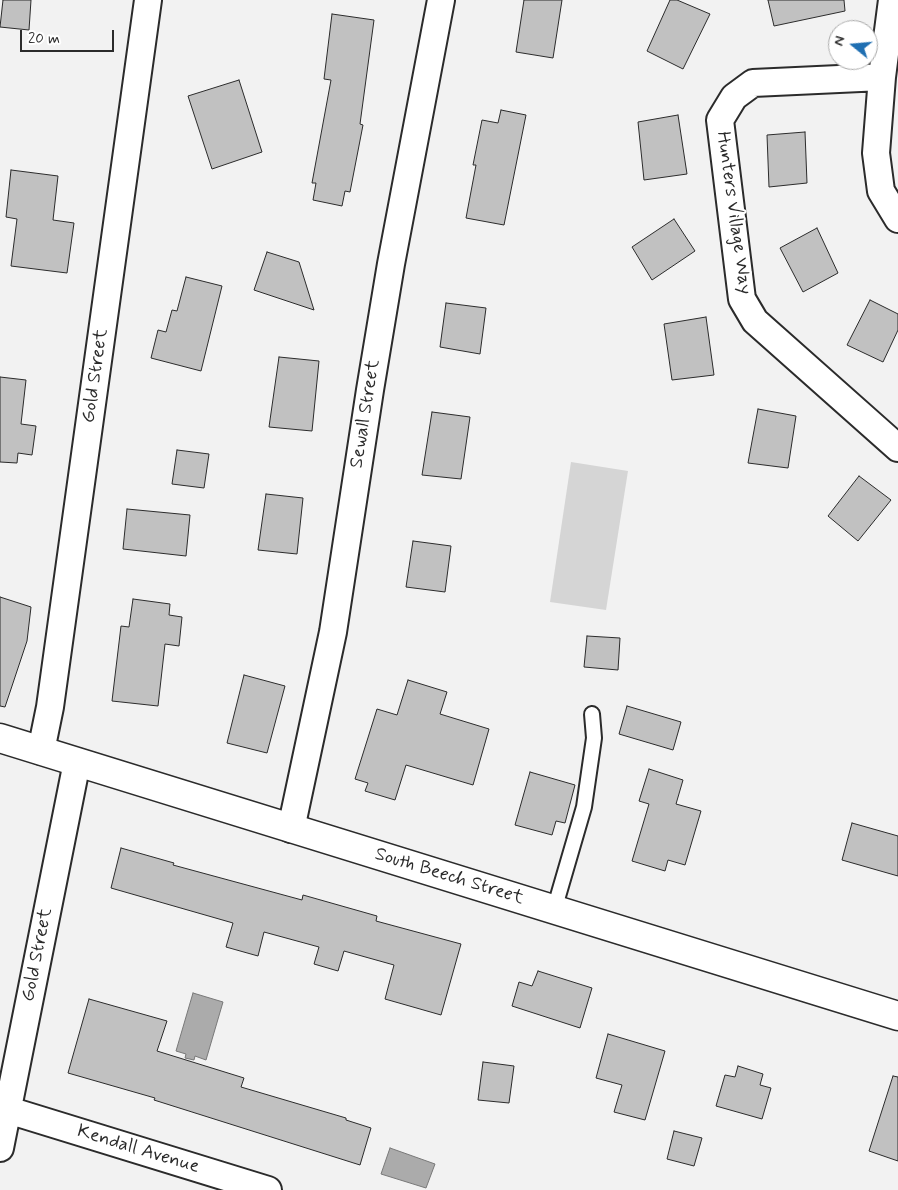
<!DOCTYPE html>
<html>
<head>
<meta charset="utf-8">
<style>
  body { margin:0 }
  #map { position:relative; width:898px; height:1190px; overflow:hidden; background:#f2f2f2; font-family:Mynerve,sans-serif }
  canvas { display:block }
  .north { position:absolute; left:828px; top:20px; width:50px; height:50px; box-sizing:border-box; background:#fff; border:1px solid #aaa; border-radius:50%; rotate:287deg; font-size:14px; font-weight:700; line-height:20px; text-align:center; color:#2b2b2b }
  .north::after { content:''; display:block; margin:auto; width:18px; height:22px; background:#1f6fb2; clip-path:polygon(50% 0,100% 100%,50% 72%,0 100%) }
  .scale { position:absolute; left:20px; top:30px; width:94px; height:22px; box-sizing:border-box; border:2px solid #2b2b2b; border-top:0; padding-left:6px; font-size:15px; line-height:18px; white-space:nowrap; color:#2b2b2b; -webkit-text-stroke:4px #fff; paint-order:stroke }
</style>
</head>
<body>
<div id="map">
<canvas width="898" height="1190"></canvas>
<div class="north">N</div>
<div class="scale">20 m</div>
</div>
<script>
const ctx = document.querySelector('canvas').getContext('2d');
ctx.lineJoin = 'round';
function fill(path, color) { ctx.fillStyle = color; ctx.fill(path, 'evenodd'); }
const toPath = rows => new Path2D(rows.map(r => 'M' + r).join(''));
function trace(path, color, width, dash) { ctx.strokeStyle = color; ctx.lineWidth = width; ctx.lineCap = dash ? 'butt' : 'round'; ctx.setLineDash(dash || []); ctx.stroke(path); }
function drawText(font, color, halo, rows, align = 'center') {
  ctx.font = font + ' Mynerve,sans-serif'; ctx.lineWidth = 4; ctx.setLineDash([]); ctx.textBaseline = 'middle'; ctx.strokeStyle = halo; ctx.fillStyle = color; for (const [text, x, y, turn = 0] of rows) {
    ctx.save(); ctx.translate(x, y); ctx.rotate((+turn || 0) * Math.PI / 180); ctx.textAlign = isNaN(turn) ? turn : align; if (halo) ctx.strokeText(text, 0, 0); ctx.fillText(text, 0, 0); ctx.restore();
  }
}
fill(toPath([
  [571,462,628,471,606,610,550,602]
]), '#d5d5d5');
const water = toPath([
  [193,993,223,1002,206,1060,195,1056,194,1060,185,1058,186,1054,176,1051,193,993],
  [390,1148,435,1164,426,1188,381,1174,390,1148]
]);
fill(water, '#ababab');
trace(water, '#787878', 1);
const building = toPath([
  [3,0,31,0,29,30,0,27,3,0],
  [524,0,562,0,553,58,516,52,524,0],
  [670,0,677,0,710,14,683,69,647,51,670,0],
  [768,0,844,0,845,11,774,26,768,0],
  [332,14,374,20,360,124,363,125,350,192,345,191,342,206,313,200,316,183,312,183,331,80,324,79,332,14],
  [239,80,262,152,212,169,188,96,239,80],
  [501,110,526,115,504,225,466,218,476,165,473,165,482,120,498,123,501,110],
  [678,115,687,174,644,180,638,122,678,115],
  [805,132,807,183,769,187,767,135,805,132],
  [11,170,58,176,53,220,74,223,67,273,11,266,17,219,6,217,11,170],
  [674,219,695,251,652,280,632,247,674,219],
  [817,228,838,273,803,292,780,248,817,228],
  [267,252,299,262,314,310,254,290,267,252],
  [186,277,222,286,201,371,151,358,158,330,166,332,172,310,177,311,186,277],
  [870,300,898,314,898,330,883,362,847,345,870,300],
  [446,303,486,308,480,354,440,347,446,303],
  [706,317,714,375,672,380,664,324,706,317],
  [279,357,319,361,312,431,269,427,279,357],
  [0,377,26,380,21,424,36,426,32,455,18,453,17,463,0,462,0,377],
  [758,409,796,416,788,468,748,463,758,409],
  [432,412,470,417,461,479,422,475,432,412],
  [177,450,209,454,204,488,172,484,177,450],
  [859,476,891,500,858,541,828,516,859,476],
  [266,494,303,498,297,554,258,550,266,494],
  [127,509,190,515,186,556,123,549,127,509],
  [413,541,451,546,445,592,406,587,413,541],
  [0,597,31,607,27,641,5,707,0,706,0,597],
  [133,599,170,604,169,615,182,617,179,646,165,644,158,706,112,701,121,626,129,627,133,599],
  [587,636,620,638,618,670,584,667,587,636],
  [244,675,285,686,267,753,227,743,244,675],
  [408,680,447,692,440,714,489,729,473,785,406,765,395,800,365,791,368,783,355,779,377,709,397,715,408,680],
  [627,706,681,722,673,750,619,734,627,706],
  [649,769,683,780,676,804,701,811,685,865,668,860,665,871,632,861,649,804,639,801,649,769],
  [530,772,575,785,565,823,556,821,552,835,515,825,530,772],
  [852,823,898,836,898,876,842,860,852,823],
  [121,848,174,863,173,865,302,900,303,895,377,916,376,921,461,944,441,1015,385,999,394,965,344,951,338,971,314,964,319,947,264,932,258,956,226,947,233,923,111,888,121,848],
  [538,971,592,988,580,1028,512,1006,519,982,532,986,538,971],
  [89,999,167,1021,157,1051,244,1078,241,1087,346,1118,346,1120,371,1128,360,1165,154,1100,155,1098,68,1073,89,999],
  [608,1034,665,1051,645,1120,614,1112,622,1085,596,1078,608,1034],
  [483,1062,514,1066,509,1103,478,1100,483,1062],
  [738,1066,763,1074,760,1085,771,1088,762,1119,716,1106,725,1075,735,1077,738,1066],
  [893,1076,898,1077,898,1161,869,1151,893,1076],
  [674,1131,702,1138,694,1166,667,1159,674,1131]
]);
fill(building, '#c1c1c1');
trace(building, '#2b2b2b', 1);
const lane = toPath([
  [554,910,584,807,594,738,592,714]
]);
const street = toPath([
  [892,0,882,77,876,153,881,191,898,219],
  [882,77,753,83,734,97,720,120,742,299,755,321,898,448],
  [41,751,50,707,148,0],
  [291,829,333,632,370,390,391,264,441,0],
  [8,1110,268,1190],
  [0,1148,77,762]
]);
const secondary = toPath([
  [0,738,898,1016]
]);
trace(lane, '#2b2b2b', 18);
trace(street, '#2b2b2b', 30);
trace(secondary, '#2b2b2b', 31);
trace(lane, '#fff', 14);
trace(street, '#fff', 26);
trace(secondary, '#fff', 28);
drawText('19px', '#2b2b2b', '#fff', [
  ["Hunters Village Way",733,213,82],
  ["Gold Street",96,376,-82],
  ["Sewall Street",366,414,-81],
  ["South Beech Street",449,877,17],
  ["Gold Street",38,955,-79],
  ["Kendall Avenue",138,1150,17]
]);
</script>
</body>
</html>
